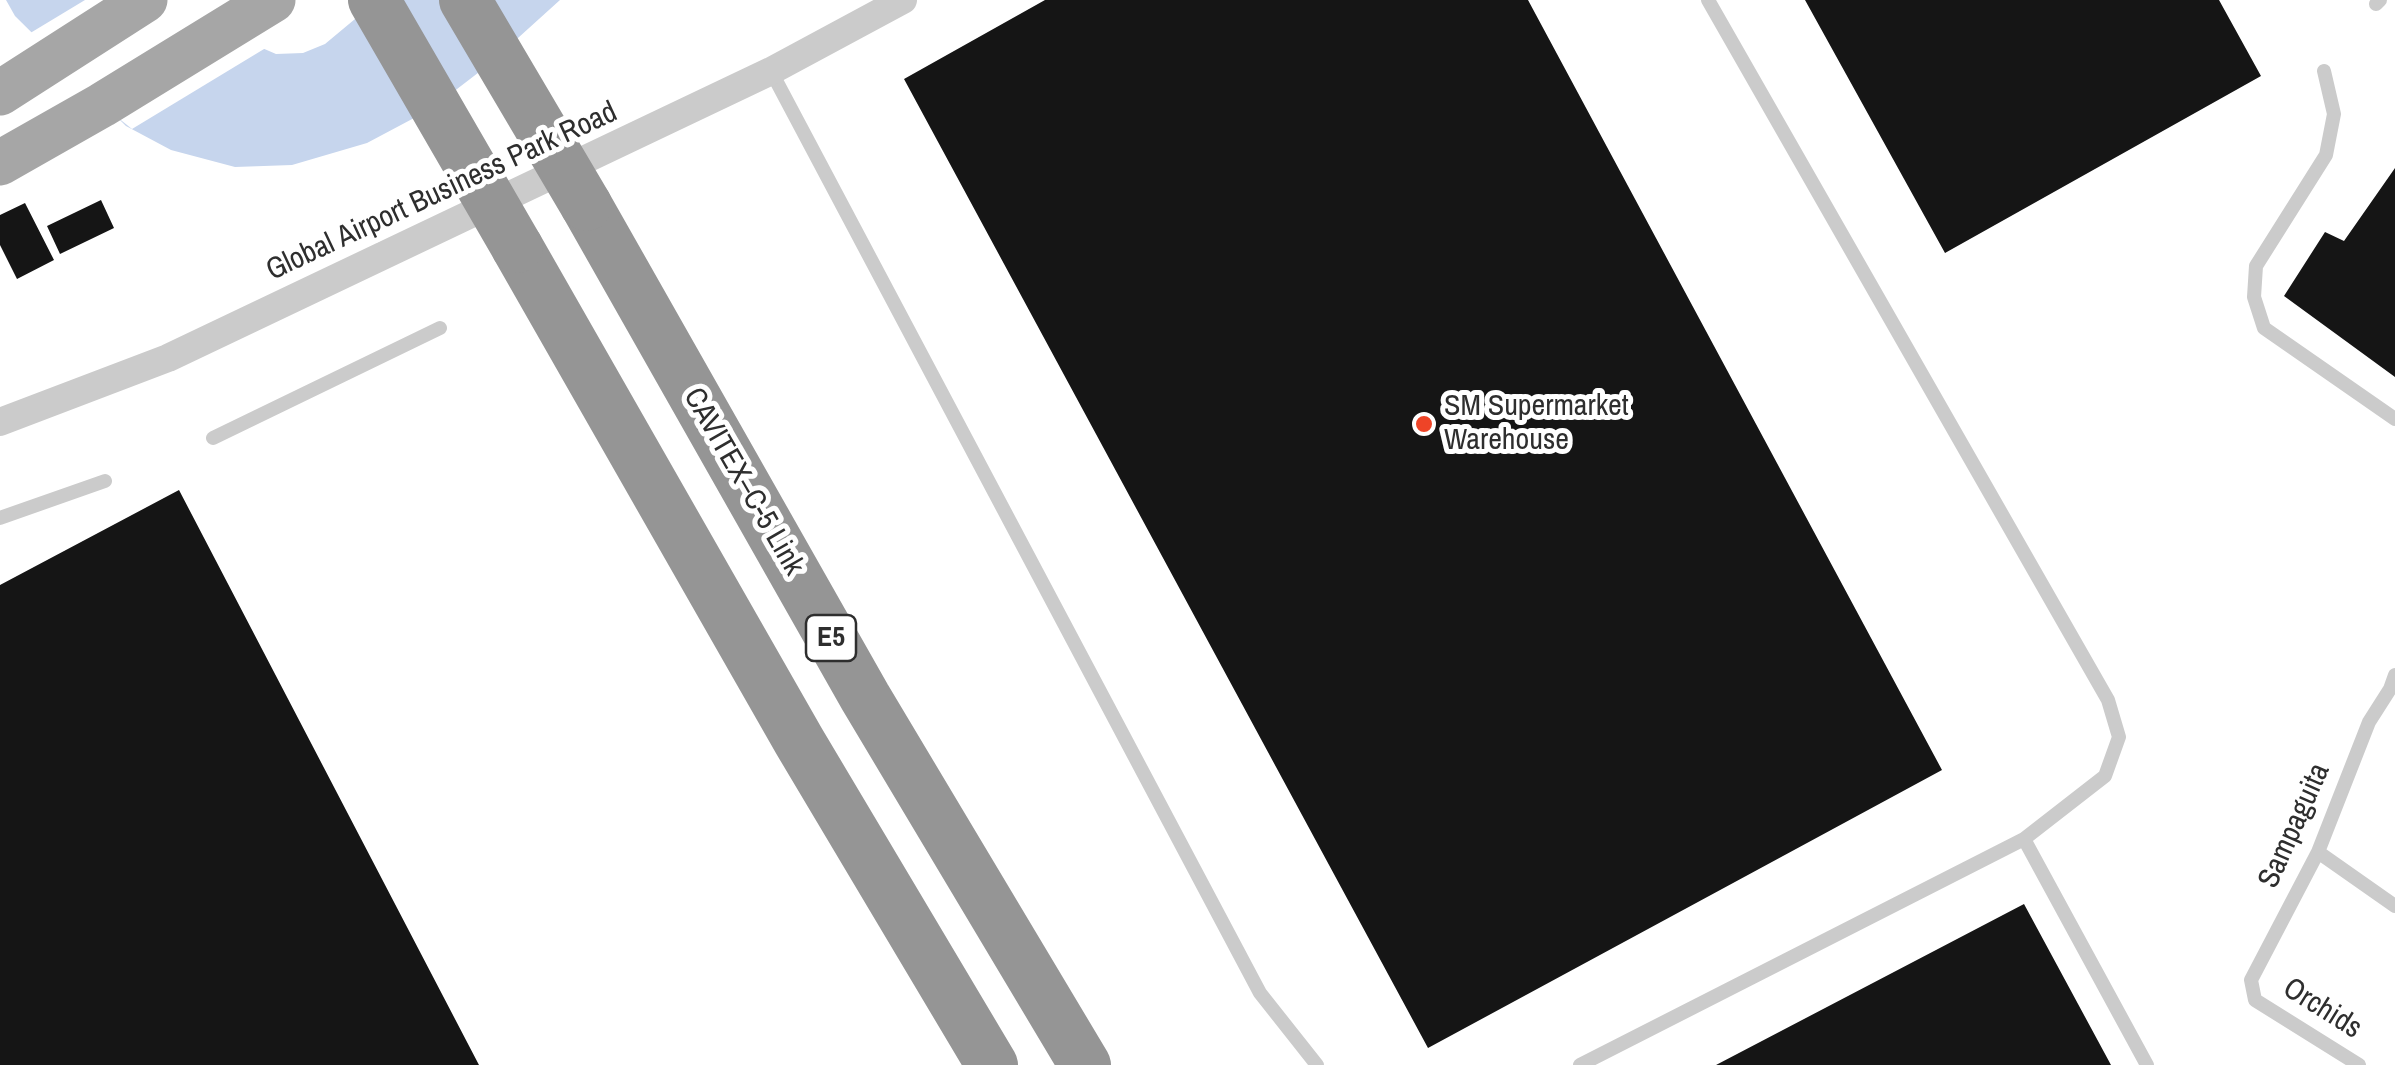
<!DOCTYPE html>
<html>
<head>
<meta charset="utf-8">
<style>
  body { margin:0 }
  canvas { display:block; background:#fff }
</style>
</head>
<body>
<canvas width="2395" height="1065"></canvas>
<script>
const ctx = document.querySelector('canvas').getContext('2d');
ctx.lineJoin = 'round';
function fill(path, color) { ctx.fillStyle = color; ctx.fill(path, 'evenodd'); }
const toPath = rows => new Path2D(rows.map(r => 'M' + r).join(''));
function trace(path, color, width, dash) { ctx.strokeStyle = color; ctx.lineWidth = width; ctx.lineCap = dash ? 'butt' : 'round'; ctx.setLineDash(dash || []); ctx.stroke(path); }
function drawText(font, color, halo, rows, align = 'center') {
  ctx.font = font + ' "Archivo Narrow",sans-serif'; ctx.lineWidth = 10; ctx.setLineDash([]); ctx.textBaseline = 'middle'; ctx.strokeStyle = halo; ctx.fillStyle = color; for (const [text, x, y, turn = 0] of rows) {
    ctx.save(); ctx.translate(x, y); ctx.rotate((+turn || 0) * Math.PI / 180); ctx.textAlign = isNaN(turn) ? turn : align; if (halo) ctx.strokeText(text, 0, 0); ctx.fillText(text, 0, 0); ctx.restore();
  }
}
fill(toPath([
  [6,0,175,0,216,28,276,54,303,53,325,44,361,14,384,0,560,0,487,66,431,109,367,143,292,165,235,167,171,150,126,126,15,16]
]), '#c6d5ed');
fill(toPath([
  [85,0,184,0,219,24,269,46,132,129,77,85,27,35]
]), '#fff');
fill(toPath([
  [1045,0,1528,0,1942,770,1428,1048,904,79],
  [1805,0,2219,0,2261,76,1945,253],
  [2395,168,2395,377,2284,296,2325,232,2344,241],
  [101,200,114,228,60,254,47,226],
  [25,203,54,260,17,279,0,245,0,215],
  [179,490,479,1065,0,1065,0,585],
  [2024,904,2111,1065,1716,1065]
]), '#151515');
trace(toPath([
  [2376,4,2380,0],
  [771,71,1260,993,1317,1065],
  [2324,71,2334,114,2326,155,2256,266,2254,297,2264,328,2395,419],
  [213,438,440,328],
  [0,518,105,481],
  [2024,839,2147,1065],
  [2318,852,2395,906],
  [1580,1065,2024,839,2105,776,2119,737,2108,700,1708,0],
  [2359,1065,2255,1000,2251,980,2318,852,2369,722,2390,689,2395,675]
]), '#cbcbcb', 14);
trace(toPath([
  [0,422,168,358,771,71,903,0]
]), '#cbcbcb', 28);
trace(toPath([
  [0,93,145,0],
  [0,163,102,105,273,0]
]), '#a6a6a6', 45);
trace(toPath([
  [586,205,865,697,1085,1065],
  [517,247,799,741,992,1065]
]), '#959595', 52);
trace(toPath([
  [374,0,517,247],
  [465,0,586,205]
]), '#959595', 52);
for (const [x, y, r, color] of [
  [1424,424,10,"#ee4427"]
]) { const dot = new Path2D(); dot.arc(x, y, r, 0, 2 * Math.PI); ctx.fillStyle = color; ctx.fill(dot); trace(dot, '#fff', 4); }
for (const [x, y, w] of [
  [831,638,50]
]) { const box = new Path2D(); box.roundRect(x - w / 2, y - 23, w, 46, 8); ctx.fillStyle = '#fff'; ctx.fill(box); trace(box, '#2e2e2e', 2.5); }
drawText('bold 28px', '#2e2e2e', null, [
  ["E5",831,638]
]);
drawText('30px', '#2e2e2e', '#fff', [
  ["Global Airport Business Park Road",442,192,-25],
  ["CAVITEX–C-5 Link",743,482,60],
  ["Sampaguita",2295,826,-66],
  ["Orchids",2322,1009,32]
]);
drawText('30px', '#2e2e2e', '#fff', [
  ["SM Supermarket",1444,407],
  ["Warehouse",1444,441]
], 'left');
</script>
</body>
</html>
